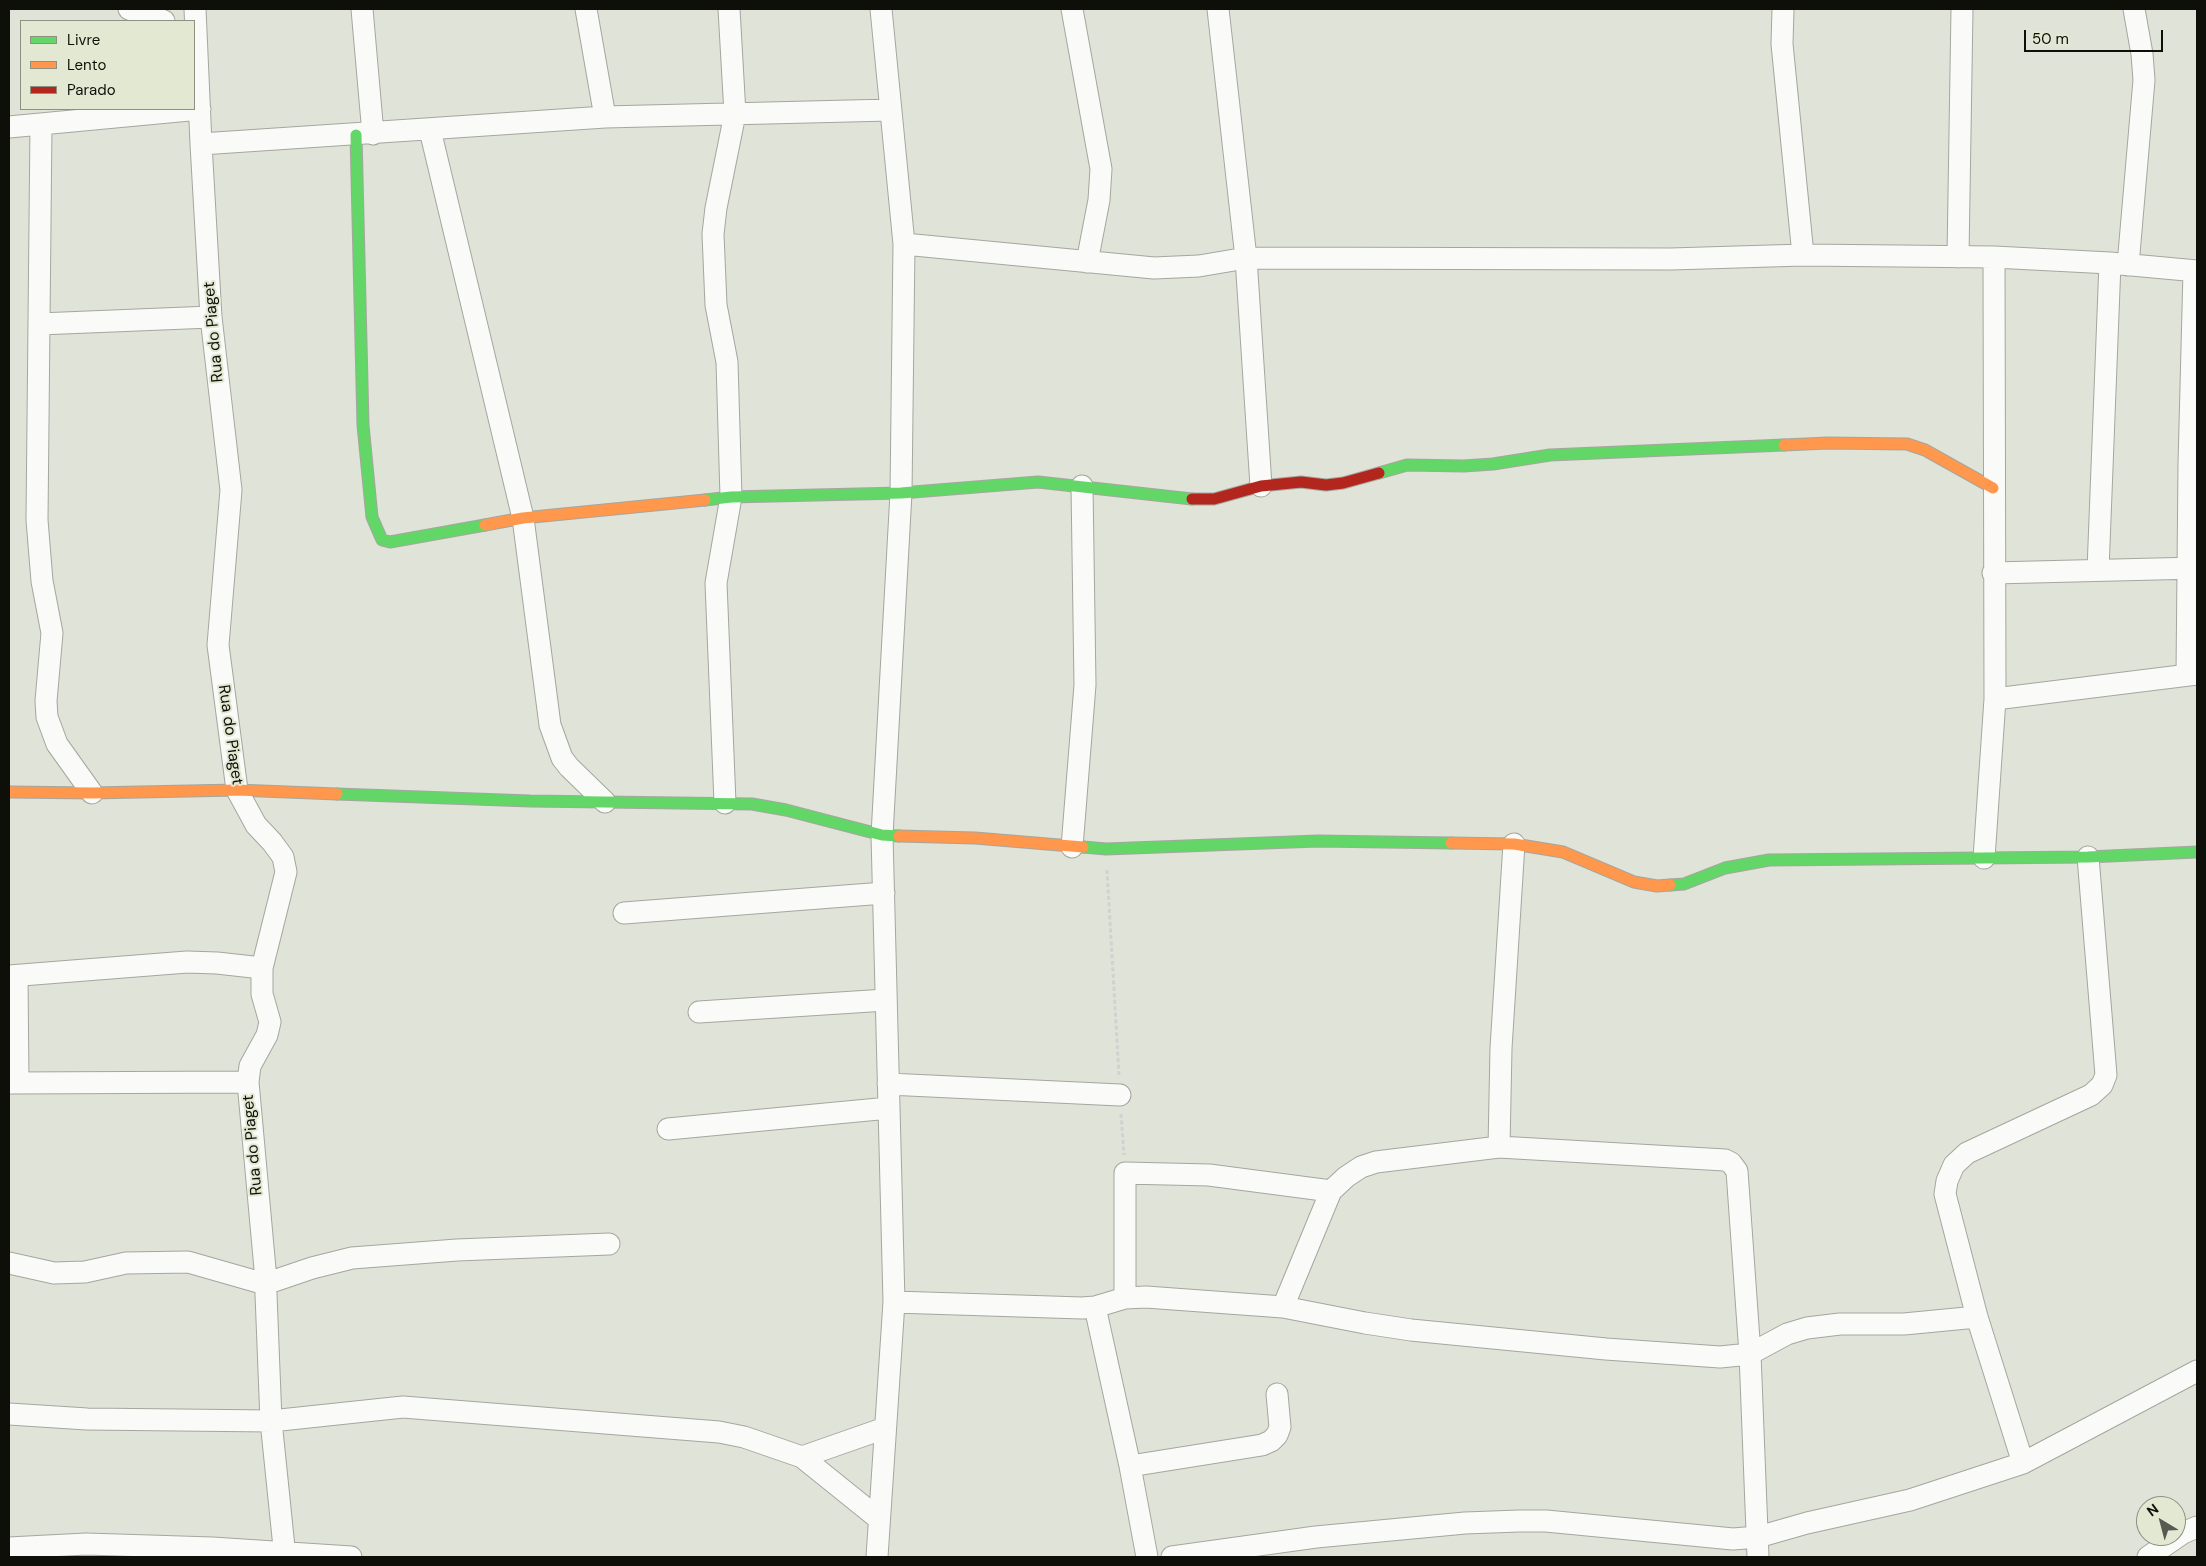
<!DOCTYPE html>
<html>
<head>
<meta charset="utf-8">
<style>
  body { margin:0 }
  #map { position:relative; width:2206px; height:1566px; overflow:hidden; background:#e0e3d8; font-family:"DM Sans",sans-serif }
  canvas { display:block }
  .frame { position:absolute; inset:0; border:10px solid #0e0f08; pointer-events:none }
  .legend { position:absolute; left:20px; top:20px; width:175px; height:90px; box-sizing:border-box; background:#e3e8d3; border:1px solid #8e9182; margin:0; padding:6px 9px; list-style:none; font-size:15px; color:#0e0f08 }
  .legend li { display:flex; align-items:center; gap:10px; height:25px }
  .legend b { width:25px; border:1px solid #8e9182 }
  .north { position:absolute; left:2136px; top:1496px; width:50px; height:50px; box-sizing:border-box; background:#e3e8d3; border:1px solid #8e9182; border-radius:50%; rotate:323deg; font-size:14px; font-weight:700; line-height:20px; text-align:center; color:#0e0f08 }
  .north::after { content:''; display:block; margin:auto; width:18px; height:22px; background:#585951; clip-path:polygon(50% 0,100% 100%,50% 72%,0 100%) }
  .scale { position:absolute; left:2024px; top:30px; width:139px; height:22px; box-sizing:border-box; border:2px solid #0e0f08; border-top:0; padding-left:6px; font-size:15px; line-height:18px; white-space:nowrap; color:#0e0f08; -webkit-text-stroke:4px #e3e8d3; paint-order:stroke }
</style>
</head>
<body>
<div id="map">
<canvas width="2206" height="1566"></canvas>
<div class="frame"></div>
<ul class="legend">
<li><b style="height:6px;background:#63d668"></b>Livre</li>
<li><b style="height:6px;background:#ff974d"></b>Lento</li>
<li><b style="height:6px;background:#b3261e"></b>Parado</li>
</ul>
<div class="north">N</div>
<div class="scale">50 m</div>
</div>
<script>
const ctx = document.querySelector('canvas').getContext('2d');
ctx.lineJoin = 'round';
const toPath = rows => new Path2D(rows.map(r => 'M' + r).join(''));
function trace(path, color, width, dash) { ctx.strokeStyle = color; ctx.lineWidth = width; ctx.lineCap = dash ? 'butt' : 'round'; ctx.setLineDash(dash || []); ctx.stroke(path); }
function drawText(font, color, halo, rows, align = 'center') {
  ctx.font = font + ' "DM Sans",sans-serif'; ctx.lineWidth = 4; ctx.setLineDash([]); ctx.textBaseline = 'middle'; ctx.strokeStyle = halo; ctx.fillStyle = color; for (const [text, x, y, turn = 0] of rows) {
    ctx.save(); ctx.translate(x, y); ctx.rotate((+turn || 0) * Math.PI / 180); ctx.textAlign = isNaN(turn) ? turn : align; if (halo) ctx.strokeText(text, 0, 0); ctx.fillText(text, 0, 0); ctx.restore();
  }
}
const street = toPath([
  [129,9,164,21],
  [195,9,201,144,211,317,231,490,218,645,237,790,256,825,272,842,283,857,286,872,262,968,262,994,270,1022,267,1035,250,1066,248,1082,265,1269,271,1421,285,1557],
  [362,9,373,134],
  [586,9,605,117],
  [1072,9,1101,169,1099,200,1087,262],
  [1218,9,1246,258,1261,486],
  [1783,9,1782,44,1803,255],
  [41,124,37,520,42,581,52,633,46,701,47,717,57,744,92,793],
  [9,127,200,109],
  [430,130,523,518,550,725,562,758,569,767,605,802],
  [201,144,605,117,890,110],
  [904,244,1154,268,1199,266,1246,258,1671,259,1803,255,1994,257,2110,263,2197,271],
  [1958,257,1962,9],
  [2128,265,2144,80,2142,54,2134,9],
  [39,324,211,317],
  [2098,570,2110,263],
  [1993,573,2197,568],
  [2187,674,2189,464,2194,271],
  [1995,699,2197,674],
  [725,803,716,583,731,497,727,362,716,305,713,234,716,208,735,114,729,9],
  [1072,847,1085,685,1082,486],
  [1984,858,1995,699,1994,257],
  [624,913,884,893],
  [9,976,187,962,217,963,262,968],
  [17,976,18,1083],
  [699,1012,886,1000],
  [9,1083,248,1082],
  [888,1084,1120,1095],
  [668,1129,889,1108],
  [1499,1147,1501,1048,1514,844],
  [9,1263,54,1273,85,1272,126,1263,188,1262,265,1284,312,1268,352,1258,457,1250,609,1244],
  [1125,1298,1125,1173,1209,1175,1331,1191],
  [894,1302,1082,1308,1095,1307,1125,1298,1146,1297,1283,1307,1365,1323,1411,1330,1606,1349,1720,1357,1750,1354,1787,1334,1807,1328,1840,1324,1904,1324,1977,1317],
  [1095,1307,1130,1466,1147,1557],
  [1283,1307,1331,1191,1346,1177,1361,1167,1376,1162,1499,1147,1725,1160,1731,1163,1737,1171,1750,1354,1758,1557],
  [9,1414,87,1419,271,1421,403,1407,719,1432,744,1437,802,1457,879,1519],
  [802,1457,885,1428],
  [2023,1463,1977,1317,1945,1194,1947,1181,1954,1165,1967,1153,2091,1095,2102,1085,2106,1075,2088,857],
  [1130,1466,1262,1445,1271,1441,1277,1435,1280,1427,1277,1394],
  [9,1548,86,1544,212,1548,351,1557],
  [877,1557,894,1302,882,835,901,493,904,244,881,9],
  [1172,1557,1316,1537,1465,1523,1519,1521,1546,1521,1733,1539,1758,1537,1807,1523,1910,1500,2023,1463,2197,1371],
  [2148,1557,2183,1533,2197,1527]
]);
const fast = toPath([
  [356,135,363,425,372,517,382,540,390,542,485,525],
  [1379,473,1407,465,1464,466,1493,464,1550,455,1784,445],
  [705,500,731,497,901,493,1038,482,1192,499],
  [337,794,530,801,752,804,786,810,882,835,899,836],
  [1083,847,1106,849,1318,841,1451,843],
  [1670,885,1684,884,1725,868,1769,860,2088,857,2197,852]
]);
const slow = toPath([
  [1784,445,1828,443,1907,444,1925,450,1993,488],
  [485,525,523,518,705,500],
  [9,792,92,793,237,790,337,794],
  [899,836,975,838,1083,847],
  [1451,843,1514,844,1563,852,1634,882,1657,886,1670,885]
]);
const jam = toPath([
  [1192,499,1214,499,1261,486,1301,482,1326,485,1343,483,1379,473]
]);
trace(street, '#a5a69e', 23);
trace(fast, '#a5a69e', 13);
trace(slow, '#a5a69e', 13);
trace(jam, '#a5a69e', 13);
trace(toPath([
  [1107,870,1119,1075],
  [1121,1114,1124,1155]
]), '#d1d2cf', 3, [4, 2.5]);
trace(street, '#fafbf9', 21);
trace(fast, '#63d668', 11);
trace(slow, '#ff974d', 11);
trace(jam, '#b3261e', 11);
drawText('16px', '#0e0f08', '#e3e8d3', [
  ["Rua do Piaget",214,332,-95],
  ["Rua do Piaget",230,735,82],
  ["Rua do Piaget",253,1145,-95]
]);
</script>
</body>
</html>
